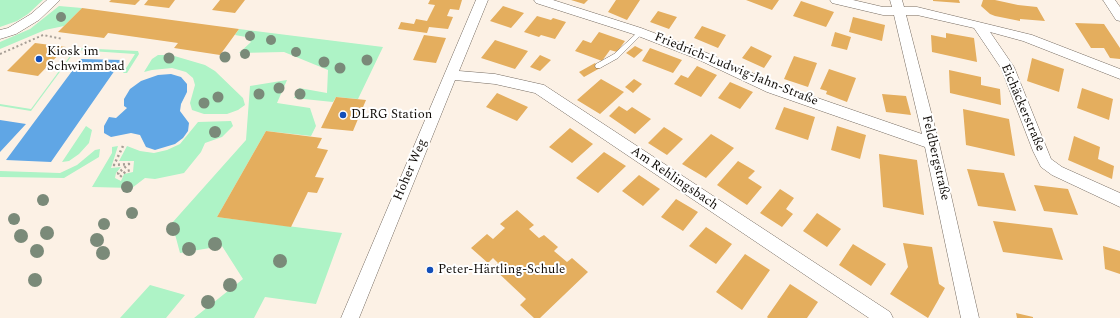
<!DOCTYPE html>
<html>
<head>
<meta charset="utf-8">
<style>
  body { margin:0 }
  canvas { display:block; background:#fcf1e5 }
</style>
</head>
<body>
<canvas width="1120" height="318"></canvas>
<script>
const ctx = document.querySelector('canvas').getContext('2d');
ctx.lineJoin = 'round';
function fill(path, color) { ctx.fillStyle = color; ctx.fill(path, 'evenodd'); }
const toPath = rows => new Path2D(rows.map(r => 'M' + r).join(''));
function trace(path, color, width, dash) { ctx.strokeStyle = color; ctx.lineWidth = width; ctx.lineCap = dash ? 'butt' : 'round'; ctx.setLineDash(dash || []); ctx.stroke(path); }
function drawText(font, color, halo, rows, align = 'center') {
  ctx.font = font + ' Spectral,serif'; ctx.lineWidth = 4; ctx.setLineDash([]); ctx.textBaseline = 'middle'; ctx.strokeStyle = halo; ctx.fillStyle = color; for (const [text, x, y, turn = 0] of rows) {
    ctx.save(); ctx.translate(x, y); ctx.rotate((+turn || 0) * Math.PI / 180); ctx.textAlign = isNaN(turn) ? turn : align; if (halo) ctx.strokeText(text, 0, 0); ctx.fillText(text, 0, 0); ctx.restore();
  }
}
fill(toPath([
  [0,0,43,0,28,14,17,21,0,27],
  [59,6,82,8,64,26,45,30,0,49,0,42,30,29],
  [239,29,383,47,358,99,336,97,333,102,294,98,299,88,327,93,328,70,284,52,239,53,251,42,246,37,235,35],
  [76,48,138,51,139,54,127,73,123,73,135,54,76,50,31,111,0,106,0,104,31,109],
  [158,55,171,55,205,65,215,71,243,98,245,105,238,110,227,114,204,114,192,110,190,103,195,85,193,78,186,72,172,68,152,70,144,72,152,59],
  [287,80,277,103,310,108,316,126,311,136,266,131,217,217,342,233,316,304,265,297,254,318,194,318,243,279,222,246,180,253,172,223,246,140,250,86],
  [231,121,233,126,222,137,205,143,201,152,184,173,155,179,145,178,132,188,92,187,112,153,112,147,118,146,111,168,121,167,116,173,115,178,121,181,124,174,133,172,134,161,119,161,127,146,140,151,154,153,167,150,180,144,198,122],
  [86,126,92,130,89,143,79,154,69,161,62,162],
  [100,149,99,157,64,178,0,177,0,171,60,173,77,165,95,150],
  [150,285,185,295,166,318,120,318]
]), '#aef3c6');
fill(toPath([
  [81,59,122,60,51,162,6,160],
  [171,74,181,77,187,84,187,92,181,104,180,111,189,123,188,131,183,138,175,144,155,150,146,147,140,135,131,133,111,137,104,133,104,126,109,117,116,118,127,108,124,106,124,99,130,89,141,81,158,75],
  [0,120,26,124,0,152]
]), '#60a6e5');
fill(toPath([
  [111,0,140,0,135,5,109,2],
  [148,0,175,0,169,8,144,5],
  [220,0,245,0,235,13,212,10],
  [430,0,462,0,459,10,450,9,447,16,453,17,448,29,429,27,427,33,398,29,401,22,414,24,416,19,427,21,435,5,428,4],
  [571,0,588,0,584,4],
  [616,0,640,0,627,20,608,12],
  [746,0,779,0,772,10],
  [933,0,959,0,960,3,933,1],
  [983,0,995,0,1018,5,1037,7,1045,21,1020,19,1020,21,995,16,990,14,981,6],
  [801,1,834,12,826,27,793,16],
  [503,6,524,13,511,28,490,21],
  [82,8,239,29,220,55,174,48,178,43,108,33,104,38,58,32],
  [658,11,677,17,669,29,650,22],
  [537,16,551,20,553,18,566,22,555,39,541,35,539,37,524,32],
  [853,17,885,25,882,41,849,32],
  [1075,23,1104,24,1120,48,1120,59,1110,58,1104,48,1091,48],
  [702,26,726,35,718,48,694,38],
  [599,32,625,41,617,52,610,50,602,61,575,51,583,40,591,43],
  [835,32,851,37,847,50,831,46],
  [946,33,974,38,977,62,932,52,931,35,946,38],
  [424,35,446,38,436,63,413,60],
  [495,40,528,51,515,69,481,58],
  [35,43,66,47,38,76,7,71],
  [635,46,643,50,634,58,626,53],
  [751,46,772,56,764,68,742,58],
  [650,48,682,60,673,73,642,61],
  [540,55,551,60,540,71,530,67],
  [794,56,817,63,808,87,784,79],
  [1032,58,1064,69,1059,92,1027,81],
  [595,63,600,68,584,77,579,72],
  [697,66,717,75,701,97,674,84,681,75,688,78],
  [829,69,856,78,847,102,826,94,827,91,820,89],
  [949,70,981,77,981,85,1000,89,1001,105,950,93],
  [601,79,624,92,600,114,577,100],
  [634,79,642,84,633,93,625,87],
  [730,82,753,92,740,109,718,98],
  [1082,88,1113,99,1109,120,1077,108],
  [497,93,528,107,517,121,486,107],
  [882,94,906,96,911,115,886,112],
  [336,97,366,100,353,131,321,128],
  [619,106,627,111,632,107,651,119,635,134,609,116],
  [784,107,815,117,808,140,775,129],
  [963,109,1009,119,1015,156,966,145],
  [837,126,866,135,860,159,831,150],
  [664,127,683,139,667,155,648,143],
  [570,128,593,144,572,163,549,147],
  [266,131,322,138,317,148,328,150,315,177,324,178,317,193,308,192,291,227,217,217],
  [711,134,734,148,706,178,682,164],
  [1074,136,1100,147,1098,159,1114,166,1112,179,1068,160],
  [604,152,626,166,598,193,576,178],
  [879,154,917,160,924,215,883,207],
  [738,161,755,171,748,178,762,187,747,205,717,185],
  [967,169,1004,173,1016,211,978,206],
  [639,175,660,189,643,206,622,191],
  [1034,185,1068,189,1078,215,1044,211],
  [780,189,794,198,786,209,793,214,782,227,760,213],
  [676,199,698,212,683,231,661,217],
  [517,210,534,225,529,229,539,238,544,235,558,247,554,251,567,262,572,258,588,272,540,318,534,318,520,305,526,299,492,267,498,263,493,258,488,263,471,248,487,234,493,239,505,228,500,224],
  [817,213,841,229,827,247,803,231],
  [993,221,1052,228,1063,260,1003,252],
  [706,227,732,244,716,264,689,246],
  [903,243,932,247,939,284,945,288,928,318,890,294,908,267],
  [853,244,886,264,871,286,839,265],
  [1103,246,1120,251,1120,274,1105,269],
  [745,254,770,270,742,310,716,292],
  [790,284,818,302,807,318,768,318,767,317],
  [1016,313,1033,317,1033,318,1017,318]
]), '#e4ae5e');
const lane = toPath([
  [641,30,644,32,618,58,600,68,596,68,595,66,596,64,614,54,639,31,641,30]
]);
const street = toPath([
  [47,0,60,0,39,20,16,34,0,39,0,30,8,28,31,14,47,0],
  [476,0,488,0,459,71,495,74,544,85,890,312,893,318,869,318,535,93,495,84,455,80,359,318,341,318,476,0],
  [534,0,553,0,641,28,707,53,777,84,922,134,894,15,883,15,832,3,830,0,853,0,883,7,892,7,890,0,902,0,904,7,917,7,1032,35,1120,69,1120,79,1023,41,990,32,1014,67,1051,159,1062,167,1120,193,1120,207,1052,175,1041,167,1033,151,1001,68,974,28,917,15,906,15,939,143,979,318,961,318,925,147,767,92,697,59,633,34,536,3,534,0],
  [1103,0,1115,0,1120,7,1120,21,1116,20,1103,0]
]);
trace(lane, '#756b61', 1);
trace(street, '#756b61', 1);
trace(toPath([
  [0,54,43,35,63,39]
]), '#a69e95', 2, [2, 2.5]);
trace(toPath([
  [123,146,114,165,129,164,118,173,120,177,126,171,132,170]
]), '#a69e95', 2.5, [2, 3]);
fill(lane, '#fff');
fill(street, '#fff');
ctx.fillStyle = '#7a8a79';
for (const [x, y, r] of [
  [61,17,5],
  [250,36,5],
  [271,40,5],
  [296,52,5],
  [245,54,5],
  [225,57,5.5],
  [169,58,5.5],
  [367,60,5.5],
  [324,62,5.5],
  [340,68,5.5],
  [279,88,5.5],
  [259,94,5.5],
  [300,94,5.5],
  [218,97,5.5],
  [204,103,5.5],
  [215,132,6],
  [127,187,6],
  [43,200,6],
  [132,213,6],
  [14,219,6],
  [104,224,6],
  [173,229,7],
  [47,233,7],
  [21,236,7],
  [97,240,7],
  [215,244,7],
  [189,249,7],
  [37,251,7],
  [103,253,7],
  [280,261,7],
  [35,280,7],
  [230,285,7],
  [208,302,7]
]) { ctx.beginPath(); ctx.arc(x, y, r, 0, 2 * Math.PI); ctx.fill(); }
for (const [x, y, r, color] of [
  [39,59,4,"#124eb9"],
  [343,115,4,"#124eb9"],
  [430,270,4,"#124eb9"]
]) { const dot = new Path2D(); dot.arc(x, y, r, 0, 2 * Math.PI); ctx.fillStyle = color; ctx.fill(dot); trace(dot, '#fff', 1.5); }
drawText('13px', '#100c08', '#fff', [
  ["Kiosk im",47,52],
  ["Schwimmbad",47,67],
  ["DLRG Station",351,115],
  ["Peter-Härtling-Schule",438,270]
], 'left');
drawText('13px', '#100c08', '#fff', [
  ["Friedrich-Ludwig-Jahn-Straße",736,70,22],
  ["Eichäckerstraße",1022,108,67],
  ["Feldbergstraße",935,158,77],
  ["Hoher Weg",411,170,-67],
  ["Am Rehlingsbach",674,179,34]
]);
</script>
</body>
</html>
